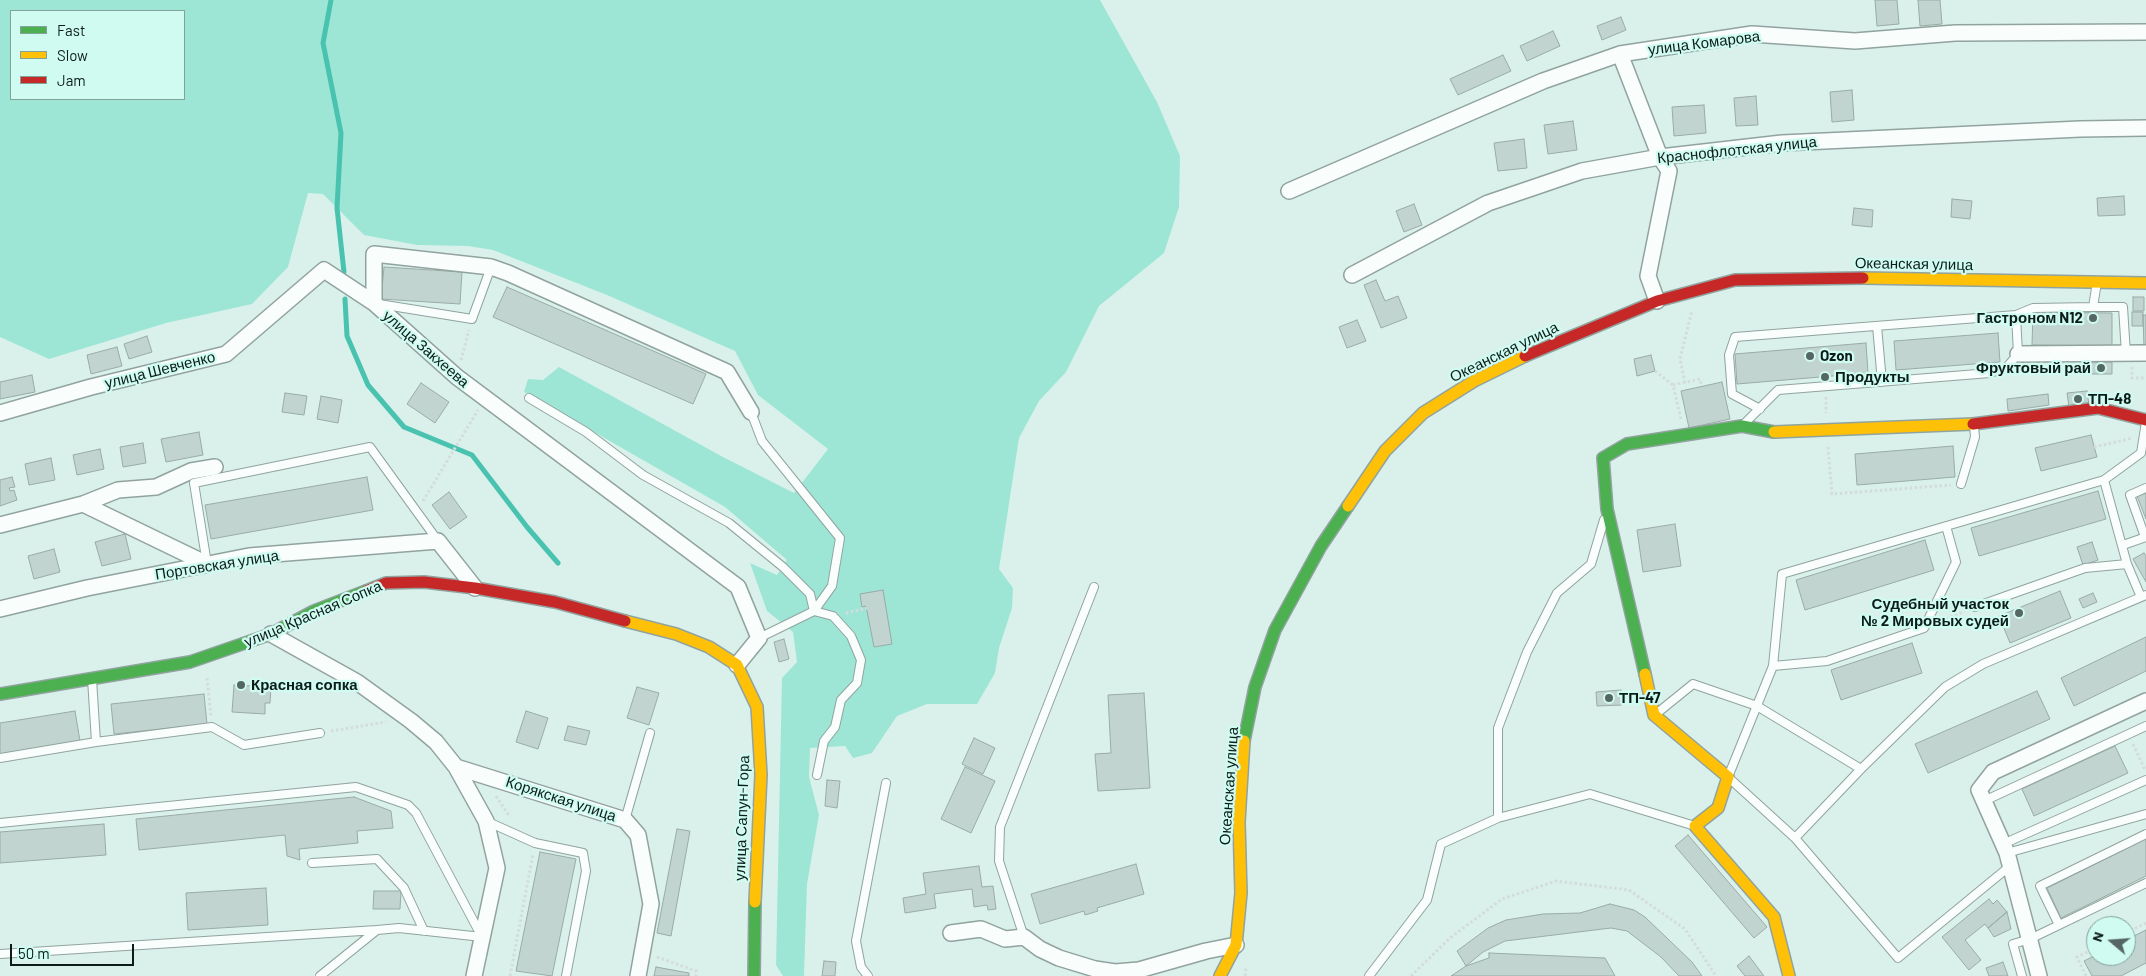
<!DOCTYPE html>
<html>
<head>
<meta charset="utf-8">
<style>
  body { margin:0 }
  #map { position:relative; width:2146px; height:976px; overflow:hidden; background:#daf1eb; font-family:Barlow,sans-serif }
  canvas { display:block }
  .legend { position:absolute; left:10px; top:10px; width:175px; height:90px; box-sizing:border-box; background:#d0fbf0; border:1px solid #82a29a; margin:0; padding:6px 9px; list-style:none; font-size:15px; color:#0c1d19 }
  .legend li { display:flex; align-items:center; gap:10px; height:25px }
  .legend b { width:25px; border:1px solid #82a29a }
  .north { position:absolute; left:2086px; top:916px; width:50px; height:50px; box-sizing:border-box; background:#d0fbf0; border:1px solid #82a29a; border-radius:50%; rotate:288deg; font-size:14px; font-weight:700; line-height:20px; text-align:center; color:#0c1d19 }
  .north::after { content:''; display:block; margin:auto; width:18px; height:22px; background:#546762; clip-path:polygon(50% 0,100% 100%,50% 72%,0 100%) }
  .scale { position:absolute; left:10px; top:944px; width:124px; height:22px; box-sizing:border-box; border:2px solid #0c1d19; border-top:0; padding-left:6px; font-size:15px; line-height:18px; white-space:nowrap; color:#0c1d19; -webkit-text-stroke:4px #d0fbf0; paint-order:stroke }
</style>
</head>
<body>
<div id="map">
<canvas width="2146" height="976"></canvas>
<ul class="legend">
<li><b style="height:6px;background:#4caf50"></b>Fast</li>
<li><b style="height:6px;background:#ffc107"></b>Slow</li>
<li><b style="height:6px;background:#c62828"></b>Jam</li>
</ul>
<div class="north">N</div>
<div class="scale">50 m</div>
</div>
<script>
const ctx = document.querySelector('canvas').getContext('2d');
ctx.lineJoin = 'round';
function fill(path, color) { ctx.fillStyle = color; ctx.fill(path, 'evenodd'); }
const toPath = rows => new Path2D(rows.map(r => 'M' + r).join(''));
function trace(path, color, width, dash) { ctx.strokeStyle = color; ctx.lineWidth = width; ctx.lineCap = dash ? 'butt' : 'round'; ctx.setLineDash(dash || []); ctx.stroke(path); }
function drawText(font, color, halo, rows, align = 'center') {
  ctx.font = font + ' Barlow,sans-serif'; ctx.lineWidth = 4.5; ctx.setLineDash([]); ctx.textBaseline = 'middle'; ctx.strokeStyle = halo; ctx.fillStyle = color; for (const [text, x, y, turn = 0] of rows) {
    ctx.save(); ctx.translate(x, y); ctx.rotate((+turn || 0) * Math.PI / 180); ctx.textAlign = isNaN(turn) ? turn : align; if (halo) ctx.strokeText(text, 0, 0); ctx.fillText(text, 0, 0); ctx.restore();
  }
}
fill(toPath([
  [0,0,1100,0,1157,102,1180,156,1179,207,1164,253,1099,306,1066,372,1039,401,1019,438,999,569,1013,588,1012,608,999,648,995,673,977,704,927,704,897,716,872,753,853,758,845,746,810,748,809,777,819,815,807,884,804,976,783,976,776,965,782,678,797,662,793,632,767,611,750,563,777,575,787,560,725,507,524,392,528,379,543,380,559,367,723,457,794,493,828,449,758,395,735,351,607,295,493,250,468,246,417,245,364,235,323,194,308,193,288,267,252,304,166,323,49,359,0,337],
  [11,11,184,11,184,99,11,99]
]), '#9de6d6');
trace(toPath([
  [331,0,323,43,341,133,337,208,344,272],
  [345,299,347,336,368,385,404,427,472,455,527,527,558,563]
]), '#49c3af', 5);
const building = toPath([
  [1875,0,1897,0,1899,24,1877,26,1875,0],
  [1918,0,1940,0,1942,24,1920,26,1918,0],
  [1621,17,1626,30,1602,40,1597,26,1621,17],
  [1553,31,1560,46,1527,61,1520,46,1553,31],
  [1503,55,1511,71,1458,95,1450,79,1503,55],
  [1852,90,1854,120,1832,122,1830,92,1852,90],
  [1756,96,1758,125,1736,126,1734,98,1756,96],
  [1704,105,1706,133,1674,136,1672,107,1704,105],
  [1573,121,1577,150,1548,154,1544,125,1573,121],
  [1524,139,1527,168,1498,171,1494,143,1524,139],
  [2124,196,2125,215,2098,216,2097,198,2124,196],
  [1952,199,1972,201,1970,219,1951,217,1952,199],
  [1414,204,1422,225,1404,232,1396,211,1414,204],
  [1854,208,1873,210,1872,227,1852,225,1854,208],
  [384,267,462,272,460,304,381,299,384,267],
  [1376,280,1385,301,1398,296,1407,318,1381,328,1364,285,1376,280],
  [507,287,706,374,693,404,493,317,507,287],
  [2133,297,2144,297,2144,311,2133,311,2133,297],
  [2033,312,2112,313,2112,346,2032,345,2033,312],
  [2132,312,2143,312,2143,326,2132,326,2132,312],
  [2143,315,2146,315,2146,349,2144,349,2143,315],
  [1357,320,1366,341,1347,348,1339,327,1357,320],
  [1998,333,2000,362,1896,370,1894,341,1998,333],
  [147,336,152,352,129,359,124,344,147,336],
  [1866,343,1868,373,1737,384,1735,354,1866,343],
  [117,347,122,366,91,374,87,355,117,347],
  [1651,355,1655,371,1637,376,1634,359,1651,355],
  [2091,362,2112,362,2112,374,2091,374,2091,362],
  [32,375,35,392,0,399,0,382,32,375],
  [1722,382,1730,419,1689,428,1681,391,1722,382],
  [421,383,449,402,435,423,407,404,421,383],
  [2087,391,2089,405,2069,407,2067,393,2087,391],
  [285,393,307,396,304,415,282,412,285,393],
  [2048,394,2049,405,2008,411,2007,399,2048,394],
  [321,396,342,400,338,423,317,419,321,396],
  [199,432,203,455,166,462,161,439,199,432],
  [2091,435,2097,457,2041,471,2035,448,2091,435],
  [143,443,146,463,123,467,120,447,143,443],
  [1953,446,1955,477,1857,485,1855,454,1953,446],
  [100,449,104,469,77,475,73,455,100,449],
  [51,458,55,480,29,485,25,464,51,458],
  [12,477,15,487,9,488,10,491,14,490,17,500,0,506,0,480,12,477],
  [367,477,373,510,211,539,205,505,367,477],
  [2098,491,2106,519,1979,556,1971,528,2098,491],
  [449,492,467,517,450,529,432,505,449,492],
  [2146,492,2146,519,2137,496,2146,492],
  [1675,524,1681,566,1643,572,1637,530,1675,524],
  [125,534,131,559,102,566,95,542,125,534],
  [1925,540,1934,570,1805,610,1796,580,1925,540],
  [2092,542,2098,560,2083,565,2077,547,2092,542],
  [54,549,60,572,34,579,28,556,54,549],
  [2144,553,2146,556,2146,582,2133,559,2144,553],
  [883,590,892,644,874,647,866,606,862,607,860,594,883,590],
  [2060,591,2071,618,2010,643,1999,616,2060,591],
  [2093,593,2097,602,2083,608,2079,599,2093,593],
  [2146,637,2146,671,2074,706,2061,678,2146,637],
  [784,639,789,659,779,662,774,642,784,639],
  [1912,643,1922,673,1841,700,1831,670,1912,643],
  [234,685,271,687,270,703,265,703,265,714,232,712,234,685],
  [637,687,659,693,649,725,627,718,637,687],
  [1621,690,1622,705,1597,706,1596,692,1621,690],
  [2037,691,2050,719,1928,773,1915,744,2037,691],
  [1144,693,1150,788,1098,791,1095,754,1111,753,1108,695,1144,693],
  [204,694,207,724,114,734,111,704,204,694],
  [75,711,80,741,0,754,0,723,75,711],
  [526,711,548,718,538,749,516,742,526,711],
  [568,726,590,731,586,745,564,740,568,726],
  [974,738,995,748,983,774,962,764,974,738],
  [2115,746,2128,773,2034,816,2022,789,2115,746],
  [965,767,995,781,971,833,941,819,965,767],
  [827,780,840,781,837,808,825,806,827,780],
  [354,797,391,811,393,828,357,831,358,843,299,849,300,860,287,856,285,835,139,850,136,819,354,797],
  [104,824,106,855,0,863,0,832,104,824],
  [677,829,690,831,671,936,657,933,677,829],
  [1688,835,1767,927,1754,938,1675,846,1688,835],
  [2146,839,2146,876,2061,918,2047,888,2146,839],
  [540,852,576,859,552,976,516,971,540,852],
  [1136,864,1144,894,1097,908,1098,911,1085,915,1084,911,1040,924,1031,894,1136,864],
  [979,866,982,887,993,886,996,909,988,910,987,905,974,907,972,889,934,894,936,908,905,913,903,898,926,894,923,873,979,866],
  [266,888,268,925,188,930,186,893,266,888],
  [374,891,401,891,400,909,373,909,374,891],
  [1989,899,1993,904,1997,900,2007,912,1988,928,1985,924,1965,940,1981,960,1969,970,1942,937,1989,899],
  [1610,904,1634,910,1645,917,1692,962,1702,976,1679,976,1661,957,1627,931,1611,928,1505,941,1483,952,1466,966,1457,951,1488,928,1506,920,1543,914,1580,913,1610,904],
  [2007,912,2011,929,1994,937,1988,928,2007,912],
  [2146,930,2146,963,2121,976,2092,976,2084,961,2096,955,2126,956,2126,940,2146,930],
  [1489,953,1605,958,1615,976,1451,976,1466,966,1489,958,1489,953],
  [1749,956,1764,976,1745,976,1737,966,1749,956],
  [824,961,836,962,835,976,822,976,824,961],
  [2003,962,2008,976,1989,976,1986,968,2003,962],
  [656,967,689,973,689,976,654,976,656,967]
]);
fill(building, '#c2d4d0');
trace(building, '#99aba6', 1);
const lane = toPath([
  [379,304,472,319,491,267],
  [2093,307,2123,307,2126,354],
  [1877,326,1882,382],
  [529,398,586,432,643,475,729,523,783,567,810,594,814,611,833,616,851,636,861,660,857,683,841,700,835,727,824,741,817,775],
  [1760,409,1732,394,1729,355,1735,337,2016,315,2033,308,2093,307,2097,282],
  [751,412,762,441,840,538,832,586,814,611,759,638],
  [1745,423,1778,390,1990,373,2006,368,2018,354,2016,315],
  [1961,484,1975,437,1974,426],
  [2145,537,2130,495,2146,488],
  [2123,545,2146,537],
  [207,564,194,483,370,447,438,541],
  [2141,597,2127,564,2104,480,2141,453,2146,422],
  [1975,607,2085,568,2127,564],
  [1773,666,1827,661,1924,628,1956,562,1946,526],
  [92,679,96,742,212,727,244,745,320,733],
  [1656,714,1693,684,1757,706,1861,769],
  [0,758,96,742],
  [1984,801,2146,726],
  [1498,818,1498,728,1527,652,1557,593,1591,564,1604,520],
  [625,820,650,733],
  [486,821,535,843,583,853,586,871,566,976],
  [0,823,356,787,408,805,416,813,482,937,399,928,377,930,320,976],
  [1795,838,1861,769,1945,687,1983,664,2146,595],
  [2003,844,2146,780],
  [2007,853,2146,814],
  [312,863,377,859,404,888,424,931],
  [2010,866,1898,958,1795,838,1728,777,1773,666,1782,574,2104,480],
  [2059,925,2040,886,2146,834],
  [1024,937,999,861,1000,827,1094,587],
  [0,954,377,930],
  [868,976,861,967,856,941,886,783],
  [1369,976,1427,900,1441,844,1498,818,1590,794,1695,826],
  [2022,976,2013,944,2030,939,2146,883]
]);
const street = toPath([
  [1620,54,1660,157,1669,171,1648,276,1657,301],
  [1289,191,1543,81,1620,54,1752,34,1855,41,1955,33,2146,32],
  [1352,275,1488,203,1582,171,1660,157,1782,143,2080,129,2146,128],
  [2018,354,2146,353],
  [0,413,91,387,226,354,324,270,374,303],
  [83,504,207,564],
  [0,525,83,504,118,490,156,487,191,471,215,467],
  [0,609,87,588,249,556,438,541,475,588],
  [271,634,357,682,411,721,436,742,456,767,486,821,497,868,474,976],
  [737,665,759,638,738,587,457,377,374,303,374,254,491,267,508,273,727,372,751,412],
  [456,767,625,820,638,835,651,904,638,976],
  [951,933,981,929,1005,939,1024,937,1040,949,1059,958,1095,969,1115,972,1139,970,1206,951,1236,945],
  [2039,976,2007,853,1979,790,1993,772,2146,701]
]);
const fast = toPath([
  [1645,674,1607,509,1603,458,1627,444,1742,426,1774,432],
  [0,694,190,662,271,634,314,611,366,591],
  [1244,741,1255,687,1275,630,1321,546,1348,506],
  [754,976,755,902]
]);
const slow = toPath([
  [1863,278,2146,283],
  [1774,432,1973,424],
  [1348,506,1385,451,1423,413,1474,381,1525,356],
  [625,621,676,634,709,647,737,665,757,707,761,775,755,902],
  [1645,674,1654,715,1728,777,1718,808,1695,826,1774,917,1789,976],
  [1220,976,1236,945,1241,893,1239,822,1244,741]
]);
const jam = toPath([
  [1525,356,1657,301,1735,280,1863,278],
  [1973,424,2098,408,2146,420],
  [366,591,386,583,424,582,475,588,555,602,625,621]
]);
trace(lane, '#91a39f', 10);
trace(street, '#91a39f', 18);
trace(fast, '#91a39f', 14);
trace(slow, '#91a39f', 14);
trace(jam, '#91a39f', 14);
trace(toPath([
  [461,360,469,330],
  [2132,367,2132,378,2146,378],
  [1655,371,1673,385],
  [1685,383,1680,359,1692,310],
  [1826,397,1826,413],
  [1681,419,1673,385,1700,379,1702,386],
  [1828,447,1832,494,1951,485],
  [2094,447,2133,438],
  [423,501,478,410],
  [846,613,867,608],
  [1941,621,1965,611],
  [207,678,211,716],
  [331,731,386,722],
  [2133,744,2145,770],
  [496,796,510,817],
  [2126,933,2146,923],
  [657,957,696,971,696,976],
  [510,976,533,854],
  [1245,976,1246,967],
  [1411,976,1450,938,1502,899,1556,881,1629,890,1685,929,1716,976],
  [2086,976,2077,957,2096,948]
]), '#d4dcda', 3, [2.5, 2.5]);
trace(lane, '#f9fdfc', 8);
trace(street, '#f9fdfc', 15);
trace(fast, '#4caf50', 11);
trace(slow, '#ffc107', 11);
trace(jam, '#c62828', 11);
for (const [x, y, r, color] of [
  [2093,318,5,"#546762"],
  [1810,356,5,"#546762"],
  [2101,368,5,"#546762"],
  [1825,377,5,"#546762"],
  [2078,399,5,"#546762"],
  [2019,613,5,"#546762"],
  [241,685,5,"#546762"],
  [1609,698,5,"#546762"]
]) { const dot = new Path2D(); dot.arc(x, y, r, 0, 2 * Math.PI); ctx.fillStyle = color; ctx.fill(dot); trace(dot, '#d0fbf0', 2); }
drawText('15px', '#0c1d19', '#d0fbf0', [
  ["улица Комарова",1704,43,-7],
  ["Краснофлотская улица",1737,150,-6],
  ["Океанская улица",1914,264,1],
  ["улица Закхеева",426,349,41],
  ["Океанская улица",1504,352,-26],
  ["улица Шевченко",160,370,-14],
  ["Портовская улица",217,565,-9],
  ["улица Красная Сопка",313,614,-23],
  ["Океанская улица",1229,786,-86],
  ["Корякская улица",561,799,18],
  ["улица Сапун-Гора",742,818,-88]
]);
drawText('bold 15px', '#0c1d19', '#d0fbf0', [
  ["Гастроном N12",2083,318,"right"],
  ["Ozon",1820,356],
  ["Фруктовый рай",2091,368,"right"],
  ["Продукты",1835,377],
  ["ТП-48",2088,399],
  ["Судебный участок",2009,604,"right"],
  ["№ 2 Мировых судей",2009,621,"right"],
  ["Красная сопка",251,685],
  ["ТП-47",1619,698]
], 'left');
</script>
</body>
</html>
